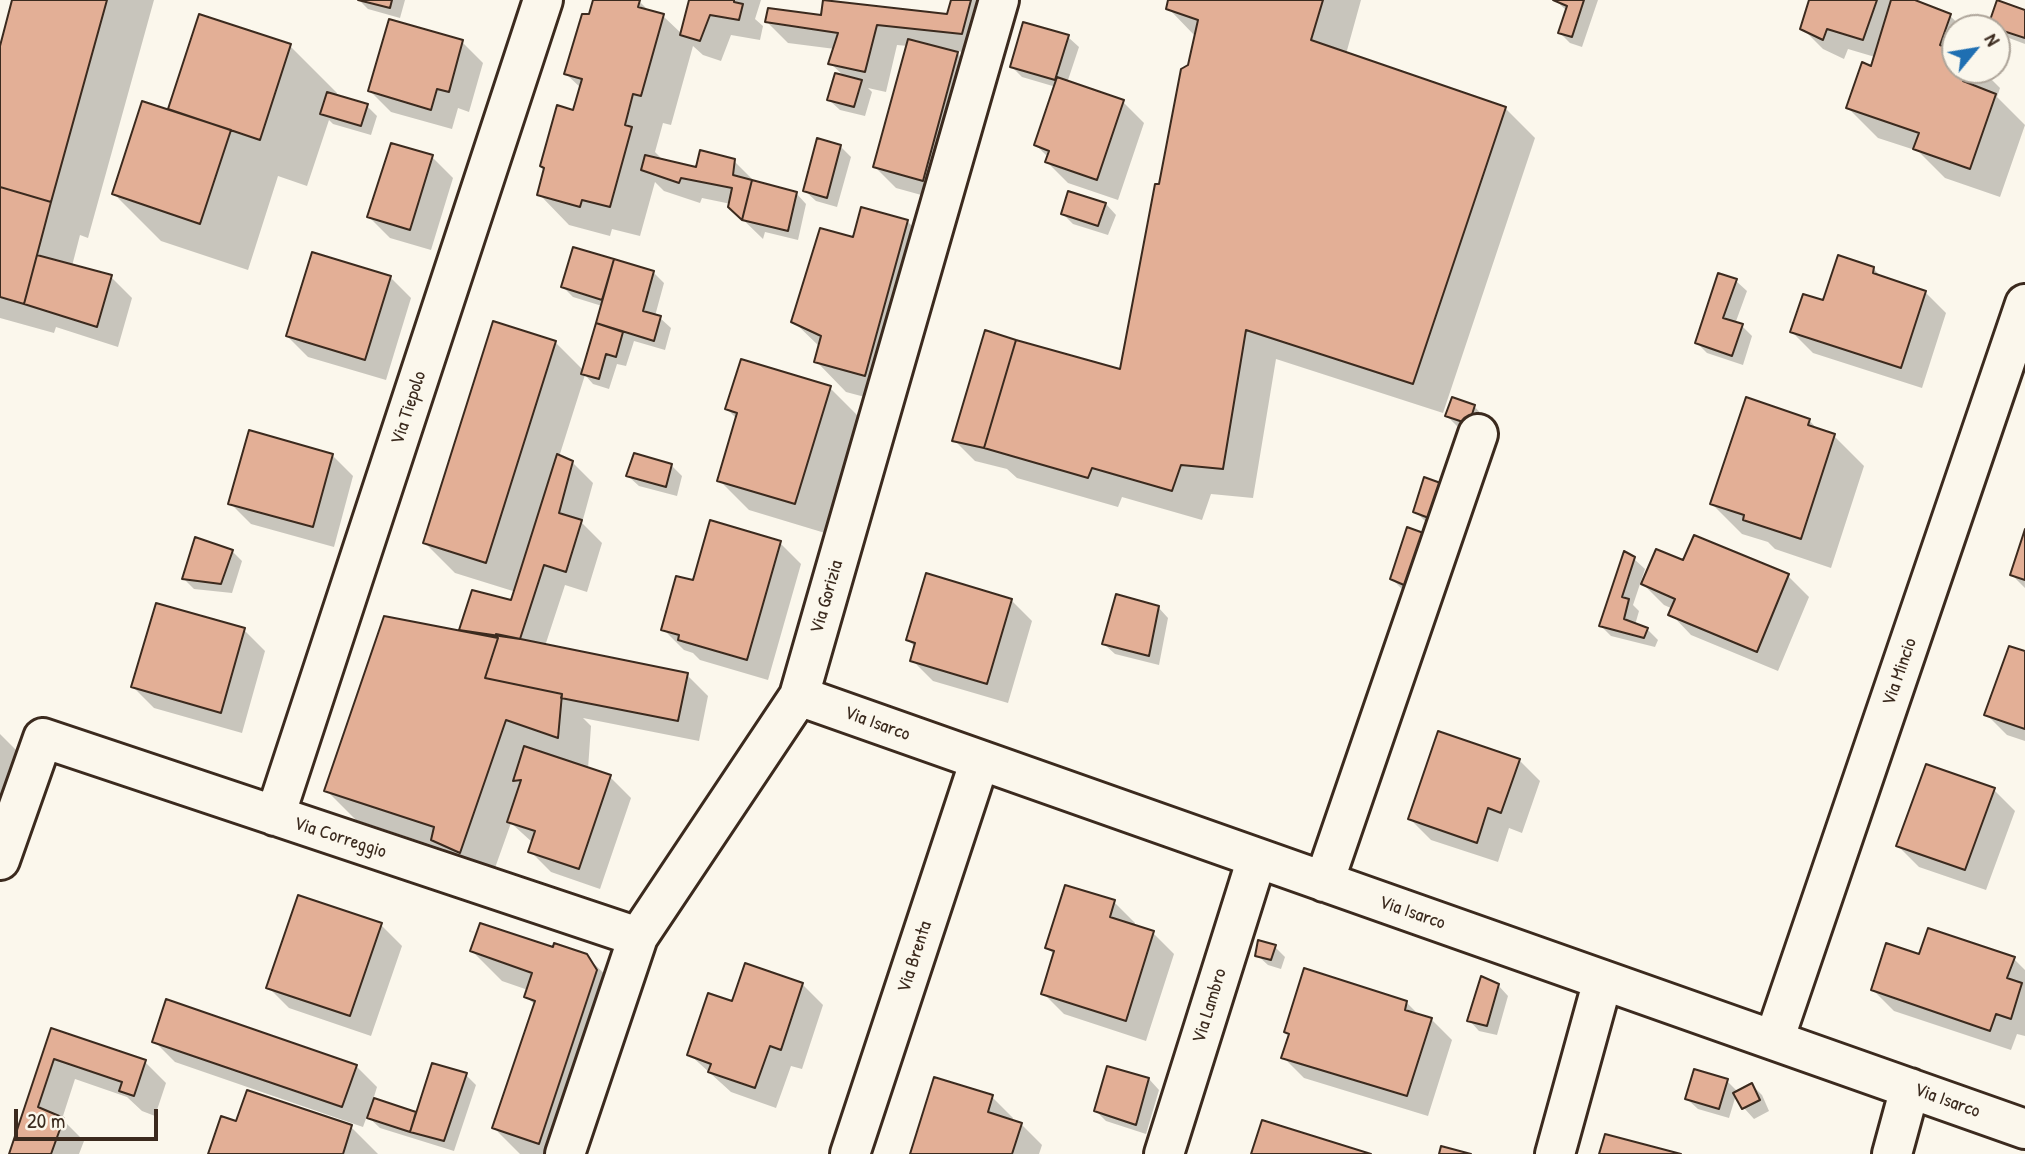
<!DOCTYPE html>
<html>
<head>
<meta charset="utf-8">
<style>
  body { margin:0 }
  #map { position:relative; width:2025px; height:1154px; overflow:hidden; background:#fbf7ec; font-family:"Patrick Hand",sans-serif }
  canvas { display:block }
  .north { position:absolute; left:1941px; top:14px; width:70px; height:70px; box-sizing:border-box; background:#fbf7ec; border:2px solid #aea59a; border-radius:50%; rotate:60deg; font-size:19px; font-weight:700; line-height:28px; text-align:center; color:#3b2a1e }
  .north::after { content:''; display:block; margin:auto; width:24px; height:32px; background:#1f6fb2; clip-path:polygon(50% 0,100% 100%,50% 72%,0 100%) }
  .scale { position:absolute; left:14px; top:1109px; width:144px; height:32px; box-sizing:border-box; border:4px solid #3b2a1e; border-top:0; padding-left:9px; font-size:21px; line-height:24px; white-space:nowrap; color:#3b2a1e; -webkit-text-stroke:5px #fbf7ec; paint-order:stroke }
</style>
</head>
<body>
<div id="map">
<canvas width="2025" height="1154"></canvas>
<div class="north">N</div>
<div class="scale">20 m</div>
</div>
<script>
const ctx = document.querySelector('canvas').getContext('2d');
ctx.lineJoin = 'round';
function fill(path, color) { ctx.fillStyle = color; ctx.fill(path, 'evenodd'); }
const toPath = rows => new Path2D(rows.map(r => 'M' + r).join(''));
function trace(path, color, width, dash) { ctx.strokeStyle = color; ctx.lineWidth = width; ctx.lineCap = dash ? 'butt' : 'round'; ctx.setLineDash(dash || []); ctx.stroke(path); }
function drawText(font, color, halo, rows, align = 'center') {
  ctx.font = font + ' "Patrick Hand",sans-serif'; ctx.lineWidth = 5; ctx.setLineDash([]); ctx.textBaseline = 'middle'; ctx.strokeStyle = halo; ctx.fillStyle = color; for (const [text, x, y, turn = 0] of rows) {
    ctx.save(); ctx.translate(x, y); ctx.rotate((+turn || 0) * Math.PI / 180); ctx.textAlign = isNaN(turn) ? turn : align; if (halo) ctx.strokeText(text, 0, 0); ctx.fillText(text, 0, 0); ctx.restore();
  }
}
fill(toPath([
  [14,0,154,0,88,238,80,235,72,266,111,277,132,298,118,347,56,327,54,333,0,318,0,53],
  [359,0,405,0,400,18,368,9],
  [595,0,639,1,650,12,663,16,682,34,691,0,761,0,755,19,763,26,760,40,731,35,721,61,703,55,693,46,671,125,663,123,655,152,661,158,661,161,697,170,734,161,755,182,796,193,806,204,798,240,765,232,763,239,730,207,731,204,702,198,700,203,664,191,655,182,640,236,612,229,610,236,569,225,539,194,546,170,542,166,575,113,581,88,566,74],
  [825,0,949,16,953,0,980,0,982,54,955,51,978,74,943,201,896,188,875,167,908,46,897,45,886,92,868,88,872,92,865,116,840,110,829,100,845,77,830,63,835,49,788,43,767,22,822,17],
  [1167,0,1361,0,1346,54,1505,108,1535,138,1443,413,1276,359,1253,498,1211,494,1202,520,1122,497,1118,507,1017,478,1007,469,975,461,954,440,1121,371,1160,186,1196,37,1168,8,1169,2],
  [1555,0,1598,0,1582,47,1570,43,1560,33,1567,11],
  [1811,0,1910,0,1950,16,1963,28,1955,28,1955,70,1982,70,2000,88,1997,97,2025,125,2000,197,1945,178,1918,151,1878,138,1848,108,1872,68,1875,57,1848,49,1844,59,1823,49,1802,28],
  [2025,12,2025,44,2001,35,1997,28,1990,25],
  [200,16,290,46,337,93,336,96,367,106,377,116,371,135,333,124,329,120,307,186,278,176,248,270,161,241,114,194,169,112],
  [1068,37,1079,47,1067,83,1123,102,1144,123,1118,200,1068,183,1047,162,1048,157,1036,145,1056,87,1022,77,1012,67],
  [462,42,483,63,469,112,458,108,452,129,391,112,370,91],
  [840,146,851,157,837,207,816,201,805,191],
  [432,157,453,178,431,250,390,238,369,217],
  [1106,204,1116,215,1108,235,1073,224,1063,214],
  [907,221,937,251,895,405,846,392,816,361,820,347,793,321,854,239],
  [574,249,654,273,664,283,655,316,660,318,671,328,665,350,634,341,626,366,617,364,609,389,593,384,585,375,559,457,572,462,593,483,582,523,602,543,587,592,565,585,545,646,687,675,708,696,699,741,583,718,591,726,588,769,610,777,631,798,600,889,551,872,530,851,533,843,511,823,490,882,463,869,444,849,356,820,326,790,465,633,461,629,512,603,516,592,455,573,425,543,555,342,584,371,602,306,573,297,563,287],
  [1873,268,1883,279,1925,292,1946,313,1922,388,1813,353,1792,332,1824,303],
  [1719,275,1736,281,1747,291,1735,324,1742,326,1752,336,1743,365,1707,353,1697,343],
  [390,277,411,298,386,380,308,357,287,336],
  [830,388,860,418,825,533,749,510,719,480,737,419,727,409],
  [1474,406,1484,417,1479,433,1457,426,1447,416],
  [1809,420,1819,431,1834,436,1864,466,1831,568,1775,549,1768,542,1742,534,1712,504],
  [332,455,353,476,334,547,251,524,230,503],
  [672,466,682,476,677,496,639,486,628,476],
  [1425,480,1445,529,1425,521,1415,511],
  [1408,530,1422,597,1402,589,1392,579],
  [2025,535,2025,588,2012,575],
  [780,543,801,564,768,680,700,660,693,653,684,650,663,629,694,583],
  [232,551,242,561,232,593,194,589,184,579],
  [1634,559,1645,569,1633,605,1639,611,1635,625,1647,629,1658,640,1655,647,1611,636,1601,626],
  [1684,563,1788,576,1809,597,1778,671,1691,635,1671,614,1673,609,1664,605,1643,584],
  [1011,600,1032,621,1008,703,933,681,912,660,916,648,908,640],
  [157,605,244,630,265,651,242,733,154,708,133,687],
  [1158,607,1168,618,1159,665,1115,654,1104,644],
  [2025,653,2025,741,2007,735,1986,714],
  [0,734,35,769,0,871],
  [1519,760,1540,781,1522,833,1509,828,1498,862,1431,840,1410,819],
  [1994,790,2015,811,1986,890,1919,867,1898,846],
  [1114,902,1135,923,1134,927,1153,933,1174,954,1146,1041,1064,1014,1043,993,1055,955,1047,948],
  [381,925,402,946,371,1036,289,1008,268,987],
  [1275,947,1285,957,1281,969,1268,965,1257,955],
  [554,949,586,956,617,986,575,1154,520,1154,494,1128,536,1006,526,996,528,990,502,981,472,951],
  [1920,956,2014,959,2025,970,2025,1036,2017,1034,2011,1050,1894,1011,1873,990],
  [802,984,823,1005,802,1069,791,1066,776,1108,731,1092,689,1054,733,1003],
  [1498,985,1508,996,1497,1035,1479,1031,1469,1020],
  [1406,1002,1420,1016,1431,1019,1452,1040,1428,1116,1304,1078,1283,1057,1290,1036,1286,1031],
  [52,1031,145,1062,166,1083,155,1116,142,1111,127,1097,75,1079,62,1119,84,1141,79,1154,10,1154],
  [154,1041,356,1066,377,1087,373,1100,417,1115,466,1075,476,1085,454,1151,380,1128,367,1116,363,1127,175,1062],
  [1149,1079,1159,1090,1146,1134,1106,1121,1096,1111],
  [1727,1081,1738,1092,1752,1085,1762,1095,1769,1111,1754,1119,1744,1108,1736,1095,1729,1118,1698,1109,1687,1099],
  [992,1097,1013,1118,1012,1121,1021,1124,1042,1145,1039,1154,912,1154],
  [237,1123,351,1127,378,1154,210,1154]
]), '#0003');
const building = toPath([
  [12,0,107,0,51,202,0,187,0,46,12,0],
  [358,0,392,0,390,8,358,0],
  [593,0,640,0,638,7,664,14,641,96,633,94,625,125,632,127,610,207,582,200,580,207,537,195,544,168,540,166,557,105,573,110,582,79,564,74,582,14,589,14,593,0],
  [689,0,734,0,734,2,743,4,739,20,710,15,700,41,680,35,689,0],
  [823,0,947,14,951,0,971,0,962,34,877,25,865,72,828,64,838,33,765,22,768,8,821,15,823,0],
  [1168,0,1323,0,1311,40,1506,107,1413,384,1246,330,1223,469,1181,465,1172,491,1092,468,1088,478,984,448,1016,340,1120,369,1155,184,1159,184,1181,69,1188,65,1198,20,1166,9,1168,0],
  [1553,0,1584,0,1572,37,1558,33,1567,6,1553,0],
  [1809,0,1877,0,1863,40,1827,29,1823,40,1800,29,1809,0],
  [1891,0,1915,0,1951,14,1940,45,1955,51,1955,70,1966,70,1963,81,1996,94,1970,169,1913,149,1919,133,1846,108,1862,62,1871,66,1891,0],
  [1997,0,2025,10,2025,38,1988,26,1997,0],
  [199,14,291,44,260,140,168,109,199,14],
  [389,19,463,40,449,92,437,89,431,110,368,91,389,19],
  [1023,22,1069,35,1055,80,1010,67,1023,22],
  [908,39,958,52,923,181,873,167,908,39],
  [835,73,862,80,854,107,827,100,835,73],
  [1057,77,1124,100,1097,180,1045,162,1049,151,1034,145,1057,77],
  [327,92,368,104,361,126,320,114,327,92],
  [142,101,231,130,200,224,112,194,142,101],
  [817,138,841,145,827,198,803,191,817,138],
  [391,143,433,155,410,230,367,217,391,143],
  [700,150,735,159,733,175,752,180,742,220,728,207,732,188,681,178,679,183,641,170,645,155,696,167,700,150],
  [752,180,797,192,788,231,742,220,752,180],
  [0,187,51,202,24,304,0,297,0,187],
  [1068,191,1106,203,1098,226,1061,214,1068,191],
  [861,207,908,220,865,376,814,362,821,336,791,322,820,228,853,237,861,207],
  [573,247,614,259,602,300,561,287,573,247],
  [312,252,391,276,365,360,286,336,312,252],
  [37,255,112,275,97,327,24,304,37,255],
  [1838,255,1874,267,1873,273,1926,291,1901,368,1790,332,1803,294,1823,300,1838,255],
  [614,259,654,271,643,311,661,316,654,341,596,323,614,259],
  [1718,273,1737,279,1723,318,1743,324,1732,356,1695,343,1718,273],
  [493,321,556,341,486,563,423,543,493,321],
  [596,323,623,332,616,357,606,354,599,379,581,374,596,323],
  [985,330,1016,340,984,448,952,441,985,330],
  [741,359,831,386,795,504,717,481,737,413,725,409,741,359],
  [1452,397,1475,405,1469,424,1445,416,1452,397],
  [1746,397,1810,419,1808,425,1835,434,1801,539,1743,520,1744,515,1710,504,1746,397],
  [249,430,333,454,313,527,228,504,249,430],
  [634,453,672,464,666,487,626,476,634,453],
  [557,454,573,461,559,513,582,520,566,572,544,565,520,639,459,630,472,590,511,600,557,454],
  [1424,477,1446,485,1434,520,1413,512,1424,477],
  [710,520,781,541,747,660,678,640,679,635,661,630,676,576,693,580,710,520],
  [1407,527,1429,535,1411,588,1390,579,1407,527],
  [2025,529,2025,580,2010,575,2025,529],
  [1694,535,1789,574,1757,652,1668,615,1675,599,1641,584,1656,549,1683,560,1694,535],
  [195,537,233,550,221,584,182,579,195,537],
  [1624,551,1635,557,1622,597,1629,599,1624,619,1648,628,1644,638,1599,626,1624,551],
  [926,573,1012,599,987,684,910,661,915,643,906,640,926,573],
  [1116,594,1159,606,1149,656,1102,644,1116,594],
  [156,603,245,628,221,713,131,687,156,603],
  [384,616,498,638,485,678,562,694,558,738,506,720,460,853,431,840,434,827,324,791,384,616],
  [496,634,688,673,678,721,561,698,562,694,485,678,498,638,495,637,496,634],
  [2009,646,2025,651,2025,729,1984,715,2009,646],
  [1438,731,1520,759,1501,813,1488,808,1477,843,1408,819,1438,731],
  [524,746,611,775,579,869,528,852,535,831,507,822,521,780,513,781,524,746],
  [1926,764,1995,788,1965,870,1896,846,1926,764],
  [1065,885,1115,900,1110,917,1154,931,1126,1021,1041,994,1054,951,1045,948,1065,885],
  [298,895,382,923,350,1016,266,988,298,895],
  [480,923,553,947,554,943,587,954,597,970,539,1144,492,1128,535,1001,524,997,532,973,470,951,480,923],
  [1928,928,2015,957,2007,978,2022,983,2011,1019,1996,1014,1990,1031,1871,990,1886,943,1919,954,1928,928],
  [1258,940,1276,945,1271,960,1255,956,1258,940],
  [745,963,803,983,781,1050,770,1046,755,1088,708,1072,711,1064,687,1055,708,993,732,1001,745,963],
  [1304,968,1407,1001,1405,1010,1432,1018,1407,1096,1281,1058,1289,1034,1284,1032,1304,968],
  [1481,976,1499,984,1487,1026,1467,1021,1481,976],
  [166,999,357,1065,342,1107,152,1042,166,999],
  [51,1028,146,1060,134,1096,119,1091,122,1082,54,1059,38,1107,64,1118,51,1154,9,1154,51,1028],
  [432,1063,467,1073,444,1141,410,1132,432,1063],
  [1107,1066,1149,1078,1136,1125,1094,1111,1107,1066],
  [1694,1069,1728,1079,1719,1109,1685,1099,1694,1069],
  [934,1077,993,1095,988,1112,1022,1123,1012,1154,910,1154,934,1077],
  [1752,1083,1760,1100,1742,1109,1733,1093,1752,1083],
  [247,1090,352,1125,343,1154,208,1154,221,1116,236,1121,247,1090],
  [374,1098,416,1112,410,1132,367,1118,374,1098],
  [1262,1120,1371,1154,1251,1154,1262,1120],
  [1605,1134,1681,1154,1599,1154,1605,1134],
  [1441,1146,1471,1154,1439,1154,1441,1146]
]);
fill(building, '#e3af96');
trace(building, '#3b2a1e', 2);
const minor = toPath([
  [799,696,2025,1129],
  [275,816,543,0],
  [0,860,43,738,638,937],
  [1324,882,1478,434],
  [1774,1040,2025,304],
  [565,1154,638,937,799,696,999,0],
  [850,1154,980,760],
  [1164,1154,1257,858],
  [1555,1154,1603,980],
  [1892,1154,1910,1088]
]);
trace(minor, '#3b2a1e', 44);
trace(minor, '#fbf7ec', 38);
drawText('19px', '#3b2a1e', '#fbf7ec', [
  ["Via Tiepolo",409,408,-72],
  ["Via Gorizia",827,597,-74],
  ["Via Mincio",1900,672,-71],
  ["Via Isarco",877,724,20],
  ["Via Correggio",340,838,18],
  ["Via Isarco",1412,913,19],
  ["Via Brenta",915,957,-72],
  ["Via Lambro",1210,1006,-73],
  ["Via Isarco",1947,1101,20]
]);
</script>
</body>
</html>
